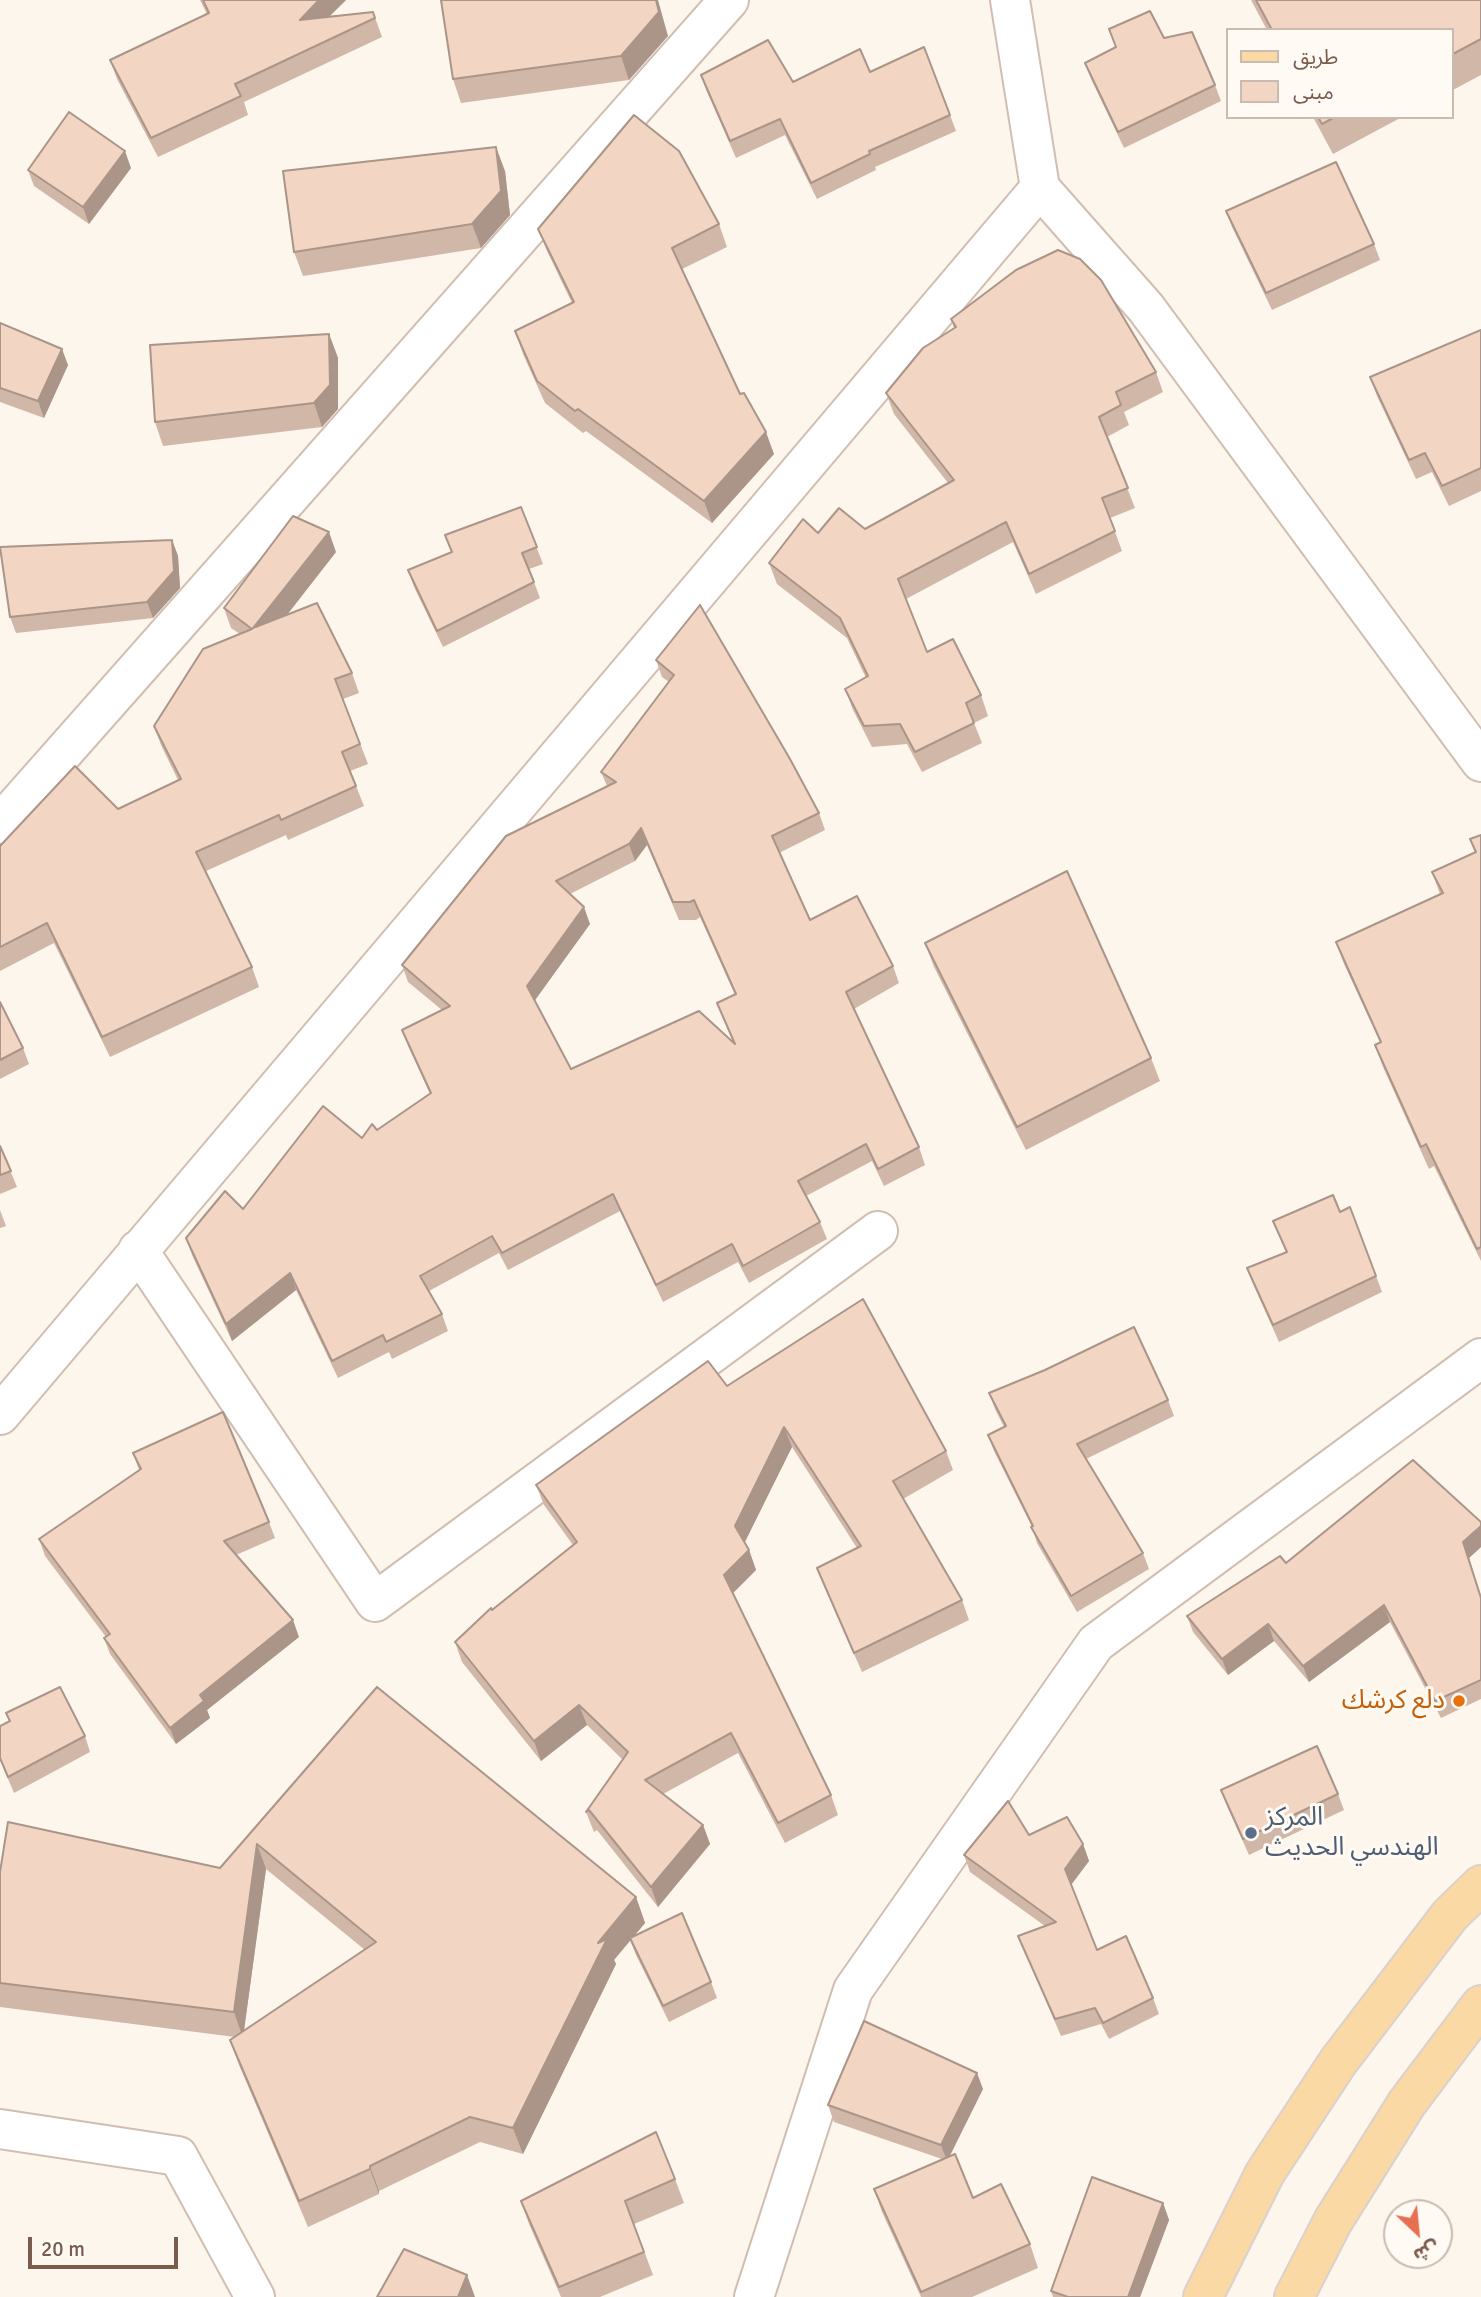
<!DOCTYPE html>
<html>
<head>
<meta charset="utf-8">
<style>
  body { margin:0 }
  #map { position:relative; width:1481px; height:2297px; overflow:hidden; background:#fdf6ec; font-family:Signika,"Noto Sans Arabic",sans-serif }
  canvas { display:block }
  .legend { position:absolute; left:1226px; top:28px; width:228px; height:91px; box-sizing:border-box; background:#fffaf3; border:2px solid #cabbb1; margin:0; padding:9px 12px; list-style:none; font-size:21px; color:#7a5c4d }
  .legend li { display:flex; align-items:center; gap:14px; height:35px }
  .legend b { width:35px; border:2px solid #cabbb1 }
  .north { position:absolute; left:1383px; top:2199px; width:70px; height:70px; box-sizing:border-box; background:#fffaf3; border:2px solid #cabbb1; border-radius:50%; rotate:154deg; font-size:19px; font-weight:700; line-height:28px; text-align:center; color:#7a5c4d }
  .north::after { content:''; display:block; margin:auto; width:24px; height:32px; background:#e76f51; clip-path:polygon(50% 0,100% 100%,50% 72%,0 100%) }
  .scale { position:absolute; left:28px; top:2237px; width:150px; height:32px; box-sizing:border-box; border:4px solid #7a5c4d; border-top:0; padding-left:9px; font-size:21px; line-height:24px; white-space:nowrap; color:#7a5c4d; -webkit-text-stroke:5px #fffaf3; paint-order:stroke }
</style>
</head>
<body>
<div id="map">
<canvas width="1481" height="2297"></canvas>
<ul class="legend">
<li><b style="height:9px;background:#fbd9a5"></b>طريق</li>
<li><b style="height:19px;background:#f3d5c3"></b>مبنى</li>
</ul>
<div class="north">ش</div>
<div class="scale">20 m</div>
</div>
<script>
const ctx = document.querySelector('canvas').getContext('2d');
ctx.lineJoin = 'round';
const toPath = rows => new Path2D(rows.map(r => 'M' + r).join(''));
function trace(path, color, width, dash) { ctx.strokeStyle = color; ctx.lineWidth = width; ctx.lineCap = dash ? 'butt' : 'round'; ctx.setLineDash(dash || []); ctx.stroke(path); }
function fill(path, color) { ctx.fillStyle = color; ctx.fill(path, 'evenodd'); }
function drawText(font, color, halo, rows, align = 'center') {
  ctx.font = font + ' Signika,"Noto Sans Arabic",sans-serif'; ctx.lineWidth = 6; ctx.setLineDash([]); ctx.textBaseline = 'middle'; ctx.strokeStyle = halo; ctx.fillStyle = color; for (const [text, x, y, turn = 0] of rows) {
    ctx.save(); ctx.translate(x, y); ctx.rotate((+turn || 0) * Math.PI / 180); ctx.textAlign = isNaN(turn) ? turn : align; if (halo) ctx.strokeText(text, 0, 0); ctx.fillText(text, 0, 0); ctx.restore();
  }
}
const street = toPath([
  [1010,0,1040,188,1146,308,1481,762],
  [0,824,729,0],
  [138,1250,375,1602,878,1231],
  [0,1415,1040,188],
  [0,2129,178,2156,255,2297],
  [754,2297,853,1990,1096,1643,1481,1358]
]);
const primary = toPath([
  [1203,2297,1265,2173,1338,2062,1450,1915,1481,1885],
  [1294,2297,1333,2221,1407,2103,1481,2005]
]);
trace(street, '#d1beb0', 42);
trace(primary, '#dad1cd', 42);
trace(street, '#fff', 38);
trace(primary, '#fbd9a5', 38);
fill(toPath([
  [200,0,346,0,329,16,373,12,382,37,244,102,248,115,158,157,117,79,110,60,207,14],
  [1251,0,1481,0,1481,75,1451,91,1451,30,1267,30],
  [668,36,629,80,461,103,453,79],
  [1164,38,1215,85,1221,101,1124,148,1091,79,1085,63],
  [870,72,950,115,956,131,875,167,876,170,817,199,785,135,736,158,707,92,701,75,793,82],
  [1313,117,1402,117,1333,154],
  [131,168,89,224,34,186,28,170],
  [505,171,510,215,481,248,303,276,294,252],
  [1226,211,1374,244,1380,260,1272,310,1232,227],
  [719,224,727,247,682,269,740,394,774,454,712,523,586,431,583,433,545,403,523,354,515,331,572,303,547,251,538,229],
  [951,319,1156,372,1163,392,1124,412,1129,425,1107,437,1135,508,1110,518,1122,551,1036,594,1013,542,906,599,927,652,981,695,988,716,974,723,982,743,922,772,907,744,872,747,853,710,845,689,866,678,847,638,777,584,769,563,818,533,865,529,948,483,894,414,886,393,954,328],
  [0,323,68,365,44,418,0,402],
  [1481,330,1481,491,1449,506,1432,472,1416,479,1377,396,1370,377],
  [329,334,338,358,338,409,322,427,163,446,155,422],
  [521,507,543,564,529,569,540,598,443,647,414,587,408,570,452,553],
  [172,540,178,556,180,588,153,618,16,633,10,617],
  [336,552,287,615,352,673,359,693,343,699,368,764,350,771,364,806,288,840,286,835,206,871,252,967,259,987,110,1057,54,943,0,971,0,846,118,809,178,780,161,745,154,726,240,634,231,628,224,608],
  [700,605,819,813,825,830,779,853,810,920,893,966,899,983,854,1009,919,1147,925,1165,884,1186,872,1161,806,1196,820,1222,827,1239,749,1283,738,1262,663,1302,620,1211,508,1270,499,1253,429,1291,442,1314,448,1331,392,1359,389,1352,338,1378,296,1290,232,1341,192,1255,186,1238,243,1209,377,1130,430,1094,409,1048,402,1030,442,1010,408,982,402,965,607,786,601,772,669,682,662,677,656,660],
  [647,845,679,920,696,920,700,917,735,995,717,1003,733,1042,571,1069,534,1001,590,924,570,894,635,861],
  [1481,835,1481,1261,1434,1166,1429,1169,1383,1067,1375,1045,1380,1042,1344,964,1336,942,1440,894,1432,872,1475,853,1470,839],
  [925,943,1151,1058,1160,1081,1026,1150,934,967],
  [0,1002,23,1048,29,1064,0,1079],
  [0,1146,17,1187,0,1194],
  [1350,1207,1382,1292,1279,1342,1253,1284,1247,1268,1286,1252,1273,1221,1340,1212],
  [0,1210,6,1226,0,1228],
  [727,1386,946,1451,953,1470,903,1499,962,1600,969,1620,862,1672,825,1588,817,1568,857,1548,792,1447,744,1542,749,1550,756,1570,733,1593,831,1795,838,1815,785,1843,738,1753,663,1794,703,1825,710,1844,658,1907,597,1830,594,1832,586,1812,623,1760,587,1725,541,1761,462,1662,455,1642,492,1610,573,1545,544,1505,536,1485],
  [989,1393,1168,1400,1174,1416,1086,1459,1143,1553,1149,1569,1077,1612,1037,1543,1032,1527,994,1451,988,1435,1004,1427,995,1409],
  [133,1453,269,1522,275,1538,236,1555,299,1637,207,1710,210,1718,176,1744,110,1654,104,1638,106,1637,45,1556,39,1539,139,1470],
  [1481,1522,1481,1547,1469,1558,1481,1596,1481,1699,1441,1718,1390,1622,1309,1682,1274,1641,1228,1675,1193,1632,1187,1616,1286,1563],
  [377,1687,636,1897,645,1923,634,1936,711,1982,717,1998,669,2022,636,1955,630,1940,614,1960,616,1964,523,2154,480,2142,379,2191,379,2194,308,2227,239,2065,230,2040,235,2037,0,2007,0,1872,220,1868],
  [266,1869,365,1950,244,2030],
  [6,1713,85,1736,90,1752,14,1793,0,1760,0,1726,9,1721],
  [1221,1790,1338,1794,1344,1810,1249,1855,1227,1806],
  [1029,1835,1083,1844,1089,1861,1071,1885,1097,1950,1153,1998,1159,2014,1109,2039,1101,2024,1061,2036,1018,1936,1045,1926,970,1872,964,1855],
  [983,2089,950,2156,973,2198,1030,2244,1038,2268,972,2297,921,2297,882,2212,874,2189,942,2159,834,2122,828,2105],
  [675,2179,684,2203,634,2224,653,2275,600,2297,561,2297,529,2224,521,2201],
  [1163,2203,1169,2220,1140,2297,1053,2297,1051,2291]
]), '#d1b7a8');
fill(toPath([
  [319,0,346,0,307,39,300,20],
  [656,0,658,0,668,36,629,80,621,56],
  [496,147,505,171,510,215,481,248,472,224],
  [125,151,131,168,89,224,83,207],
  [329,334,338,358,338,409,322,427,314,403],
  [62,349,68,365,44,418,38,401],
  [766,432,774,454,712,523,704,501],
  [329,532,336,552,261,648,253,628],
  [172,540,178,556,180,588,153,618,147,602],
  [641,828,647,845,635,861,629,844],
  [584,907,590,924,533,1003,527,986],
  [290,1273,296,1290,232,1341,226,1324],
  [784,1427,792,1447,743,1546,735,1526],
  [1481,1526,1481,1547,1469,1558,1481,1598,1463,1542],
  [749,1550,756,1570,731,1595,724,1575],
  [1384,1605,1390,1622,1309,1682,1303,1666],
  [293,1620,299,1637,207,1710,210,1718,176,1744,170,1728,200,1695],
  [1268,1624,1274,1641,1228,1675,1222,1659],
  [579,1705,587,1725,541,1761,534,1741],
  [703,1825,710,1844,658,1907,651,1887],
  [257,1844,266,1869,243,2038,234,2012],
  [1083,1844,1089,1861,1071,1885,1065,1869],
  [636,1897,645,1923,614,1960,616,1964,523,2154,513,2128,598,1943],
  [977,2073,983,2089,947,2161,941,2145],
  [370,2166,379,2191,379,2194,370,2169],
  [1163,2203,1169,2220,1140,2297,1128,2297],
  [467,2275,475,2297,458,2297]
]), '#aa9588');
const building = toPath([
  [203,0,319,0,300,20,373,12,375,18,235,84,241,96,151,138,110,60,209,13,203,0],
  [441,0,656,0,659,12,621,56,453,79,441,0],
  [1256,0,1481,0,1481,39,1451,55,1451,30,1272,30,1256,0],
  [1150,11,1164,38,1192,32,1215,85,1118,132,1085,63,1116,47,1109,29,1150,11],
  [768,40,793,82,860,49,870,72,924,47,950,115,869,151,870,154,811,183,780,119,730,141,701,75,768,40],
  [69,112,125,151,83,207,28,170,69,112],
  [634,115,679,151,719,224,672,248,740,394,744,393,766,432,704,501,578,409,575,411,537,381,515,331,574,302,538,229,634,115],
  [1318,117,1335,117,1322,124,1318,117],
  [496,147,501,191,472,224,294,252,283,171,496,147],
  [1336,162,1374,244,1266,293,1226,211,1336,162],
  [1058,250,1080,259,1101,280,1156,372,1116,392,1121,405,1099,417,1128,488,1102,498,1115,531,1029,574,1006,522,898,579,927,652,953,639,981,695,966,703,974,723,915,752,900,724,864,726,845,689,868,676,840,618,769,563,803,519,818,533,839,508,865,529,954,480,886,393,923,348,956,327,951,319,1016,270,1058,250],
  [0,323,62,349,38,401,0,388,0,323],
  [1481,330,1481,468,1442,486,1425,453,1409,460,1370,377,1481,330],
  [329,334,330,385,314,403,155,422,150,345,329,334],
  [521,507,537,547,522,553,534,582,437,631,408,570,452,552,445,535,521,507],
  [293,516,329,532,253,628,317,603,352,673,335,679,360,744,342,752,356,786,281,820,279,815,196,852,252,967,102,1037,47,923,0,947,0,846,75,766,118,809,181,779,154,726,203,649,252,629,224,608,293,516],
  [172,540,174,571,147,602,10,617,0,547,172,540],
  [700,605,790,759,819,813,772,836,810,920,857,896,893,966,846,992,919,1147,878,1169,866,1144,798,1181,820,1222,743,1266,732,1244,656,1285,613,1194,502,1253,492,1236,420,1276,442,1314,386,1342,383,1335,332,1361,290,1273,226,1324,186,1238,225,1191,243,1209,323,1106,362,1138,372,1124,377,1130,431,1093,402,1030,450,1006,402,965,506,836,616,782,601,772,674,675,656,660,700,605],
  [641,828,673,902,690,902,694,900,736,994,717,1003,735,1044,699,1011,571,1069,527,986,584,907,556,881,629,844,641,828],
  [1481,835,1481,1247,1477,1249,1426,1144,1421,1147,1375,1045,1381,1042,1336,942,1443,893,1432,872,1476,852,1470,839,1481,835],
  [1067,871,1151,1058,1017,1127,925,943,1067,871],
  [0,1002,23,1048,0,1060,0,1002],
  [0,1146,11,1171,0,1175,0,1146],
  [1333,1195,1340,1212,1350,1207,1376,1276,1273,1325,1247,1268,1287,1252,1273,1221,1333,1195],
  [863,1299,946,1451,893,1481,962,1600,854,1653,817,1568,861,1546,784,1427,735,1526,749,1550,724,1575,831,1795,778,1823,731,1733,645,1780,703,1825,651,1887,589,1810,586,1812,628,1752,579,1705,534,1741,455,1642,491,1608,492,1610,577,1542,536,1485,708,1361,727,1386,863,1299],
  [1134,1327,1168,1400,1077,1444,1143,1553,1071,1596,1031,1527,1033,1526,988,1435,1006,1426,989,1393,1045,1370,1134,1327],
  [223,1412,269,1522,224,1541,293,1620,200,1695,204,1701,170,1728,104,1638,110,1634,39,1539,141,1469,133,1453,223,1412],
  [1413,1460,1481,1522,1481,1526,1463,1542,1481,1598,1481,1680,1435,1701,1384,1605,1303,1666,1268,1624,1222,1659,1187,1616,1280,1556,1286,1563,1413,1460],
  [60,1687,85,1736,8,1777,0,1758,0,1726,10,1721,6,1713,60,1687],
  [377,1687,636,1897,598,1943,607,1939,513,2128,470,2117,370,2166,370,2169,299,2201,230,2040,376,1942,257,1844,234,2012,0,1983,0,1872,8,1822,220,1868,377,1687],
  [1317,1746,1338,1794,1243,1839,1221,1790,1317,1746],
  [1008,1801,1029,1835,1067,1817,1083,1844,1065,1869,1097,1950,1126,1936,1153,1998,1103,2023,1095,2008,1055,2019,1018,1936,1056,1922,964,1855,1008,1801],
  [682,1913,711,1982,663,2006,630,1938,682,1913],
  [864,2021,977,2073,941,2145,828,2105,864,2021],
  [656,2132,675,2179,625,2201,644,2252,559,2287,521,2201,656,2132],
  [955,2154,973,2198,1001,2184,1030,2244,921,2292,874,2189,955,2154],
  [1092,2177,1163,2203,1128,2297,1068,2297,1051,2291,1092,2177],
  [404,2249,467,2275,458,2297,377,2297,404,2249]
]);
fill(building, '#f3d5c3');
trace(building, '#aa9588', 2);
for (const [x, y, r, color] of [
  [1459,1701,7,"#e8710a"],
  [1251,1833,7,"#5c6f8a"]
]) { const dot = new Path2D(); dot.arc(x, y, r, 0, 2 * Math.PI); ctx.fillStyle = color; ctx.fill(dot); trace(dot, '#fffaf3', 2.5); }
drawText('26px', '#c56008', '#fffaf3', [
  ["دلع كرشك",1445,1701]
], 'right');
drawText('26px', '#4e5e75', '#fffaf3', [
  ["المركز",1265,1818],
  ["الهندسي الحديث",1265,1848]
], 'left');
</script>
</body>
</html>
